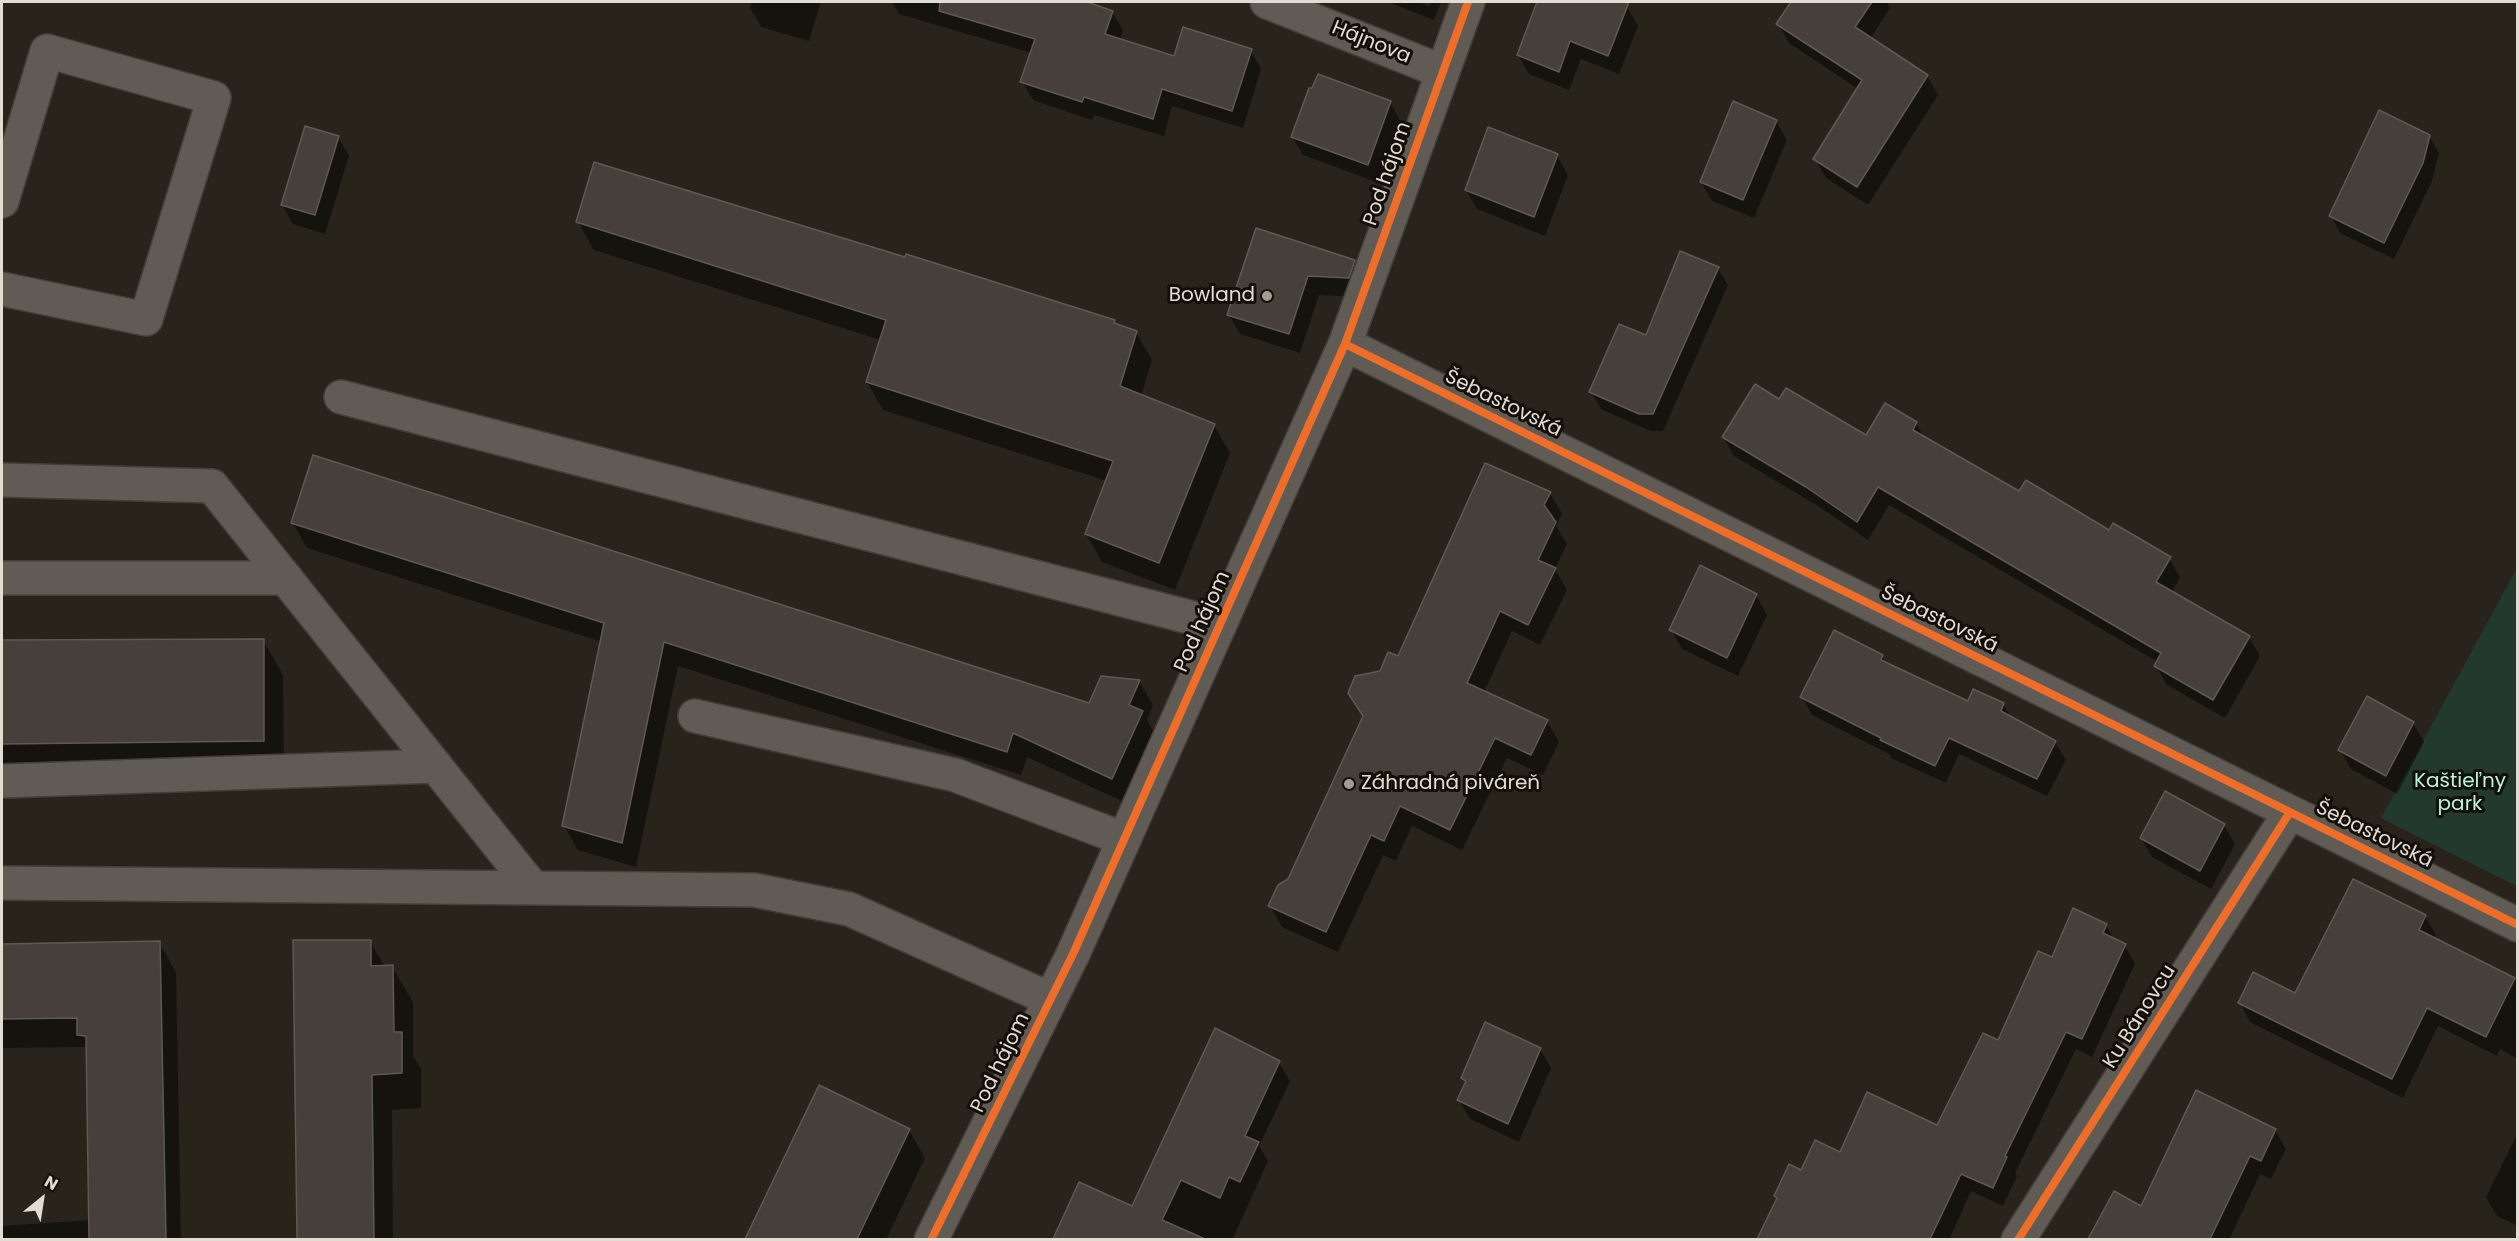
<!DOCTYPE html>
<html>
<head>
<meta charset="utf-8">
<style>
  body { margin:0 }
  #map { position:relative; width:2519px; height:1241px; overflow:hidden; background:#29241b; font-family:Poppins,sans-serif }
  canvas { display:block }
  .frame { position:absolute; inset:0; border:3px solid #e2dcd2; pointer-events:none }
  .north { position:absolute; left:12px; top:1169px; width:60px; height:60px; -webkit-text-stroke:4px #130f08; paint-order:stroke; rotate:30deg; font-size:16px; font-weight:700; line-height:24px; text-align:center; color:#e2dcd2 }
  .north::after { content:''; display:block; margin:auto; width:21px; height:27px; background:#e2dcd2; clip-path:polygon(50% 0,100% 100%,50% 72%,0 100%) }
</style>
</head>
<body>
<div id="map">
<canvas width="2519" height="1241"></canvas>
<div class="frame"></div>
<div class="north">N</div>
</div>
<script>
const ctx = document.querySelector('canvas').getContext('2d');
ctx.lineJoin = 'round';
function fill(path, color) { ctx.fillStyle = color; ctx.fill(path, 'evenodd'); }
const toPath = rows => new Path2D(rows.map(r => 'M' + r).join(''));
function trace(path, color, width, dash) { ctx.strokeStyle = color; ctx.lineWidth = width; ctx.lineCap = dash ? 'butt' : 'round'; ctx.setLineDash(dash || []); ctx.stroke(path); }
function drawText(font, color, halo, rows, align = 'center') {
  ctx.font = font + ' Poppins,sans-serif'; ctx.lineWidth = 6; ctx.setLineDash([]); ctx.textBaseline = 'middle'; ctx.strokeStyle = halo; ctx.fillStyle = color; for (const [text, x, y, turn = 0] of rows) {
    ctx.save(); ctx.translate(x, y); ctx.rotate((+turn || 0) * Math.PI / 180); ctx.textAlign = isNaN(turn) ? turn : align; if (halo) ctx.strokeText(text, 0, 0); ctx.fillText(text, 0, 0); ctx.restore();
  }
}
fill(toPath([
  [2517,568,2517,886,2381,818]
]), '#22392e');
fill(toPath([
  [752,2,821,2,809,41,761,27,750,8],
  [892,2,1083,2,1112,12,1123,30,1120,40,1175,58,1251,51,1261,69,1243,128,1172,106,1164,136,1094,115,1092,120,1033,100,1022,81,1032,53,899,14],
  [1388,2,1418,2,1429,6,1431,3,1426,2,1441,2,1434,20],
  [1539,2,1612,2,1627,7,1638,26,1619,74,1581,59,1569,90,1529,74,1518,55],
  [1793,2,1887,2,1890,8,1870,39,1927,76,1938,95,1868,205,1826,178,1815,159,1858,89,1789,43,1778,24],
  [1390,102,1401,122,1379,183,1303,155,1292,136],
  [1776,121,1787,140,1754,218,1712,201,1701,182],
  [2429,136,2439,153,2432,181,2394,259,2340,233,2331,216],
  [338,137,349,156,325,234,293,224,282,205],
  [1557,155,1568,175,1545,236,1477,209,1466,190],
  [578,222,1114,321,1117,326,1136,332,1152,360,1141,396,1214,425,1230,453,1175,590,1102,562,1086,534,1107,481,883,410,867,382,881,340,594,250],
  [1257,230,1354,261,1365,280,1359,297,1319,295,1300,353,1240,334,1229,315],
  [1718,268,1728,285,1663,431,1650,431,1601,409,1591,392],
  [1779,401,1867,437,1885,405,1916,423,1925,439,2020,493,2169,558,2180,577,2172,592,2249,637,2260,656,2225,718,2167,685,2156,666,2158,662,1889,505,1868,540,1818,506,1734,456,1723,437],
  [1550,493,1562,514,1556,526,1567,544,1555,569,1567,590,1540,645,1512,631,1484,692,1547,721,1559,742,1543,775,1507,758,1462,850,1412,826,1396,861,1383,855,1338,952,1282,927,1270,906,1289,880,1364,718,1349,693,1399,658],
  [293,523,1090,705,1139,681,1153,705,1147,720,1156,736,1126,803,1027,757,1021,775,678,666,636,867,578,850,564,826,602,642,307,548],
  [1756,595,1767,615,1738,676,1682,649,1671,630],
  [263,640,283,675,284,776,2,778,2,641],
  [1882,656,1887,665,1968,703,2003,704,2012,719,2055,742,2066,760,2047,796,1959,754,1946,783,1891,758,1889,754,1812,715,1802,697],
  [2413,723,2424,742,2397,794,2351,769,2340,750],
  [2224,825,2235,844,2211,889,2152,857,2141,838],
  [2425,916,2436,935,2434,940,2518,981,2518,1059,2500,1049,2497,1056,2438,1026,2403,1098,2250,1022,2240,1003,2296,995],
  [2106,925,2115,941,2125,946,2135,964,2092,1057,2076,1049,2015,1173,2017,1176,2003,1206,1971,1191,1949,1240,1759,1240,1778,1200,1776,1196,1802,1172,1841,1154,1938,1127,1999,1042,2052,959],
  [370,941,385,967,392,967,413,1002,413,1056,421,1069,421,1108,392,1110,393,1240,298,1240,295,942],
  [159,943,176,972,181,1240,2,1240,2,1226,90,1220,87,1050,86,1047,2,1048,2,945],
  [1540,1049,1551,1068,1519,1142,1470,1119,1459,1100,1466,1083,1463,1078],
  [1279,1063,1290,1081,1259,1146,1268,1161,1232,1240,1055,1240,1080,1184,1132,1208],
  [820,1087,909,1130,925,1158,886,1240,746,1240],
  [2275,1130,2286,1149,2271,1179,2260,1174,2229,1240,2093,1240,2091,1237],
  [2518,1132,2518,1226,2497,1216,2486,1197]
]), '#0007');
const building = toPath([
  [940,2,1087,2,1113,11,1105,34,1174,56,1183,27,1252,49,1232,111,1162,89,1153,119,1084,97,1082,102,1020,82,1035,39,939,11,940,2],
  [1537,2,1629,2,1608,56,1570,41,1559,72,1517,55,1537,2],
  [1791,2,1872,2,1855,27,1928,75,1857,187,1813,159,1862,80,1776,24,1791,2],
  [1318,74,1391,101,1368,165,1291,137,1309,88,1312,88,1318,74],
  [1733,101,1777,120,1743,200,1700,182,1733,101],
  [2379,110,2430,135,2423,163,2384,243,2329,216,2379,110],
  [305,126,339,136,315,215,281,205,305,126],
  [1488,127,1558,154,1534,217,1465,190,1488,127],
  [594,162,905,257,906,254,1115,320,1114,323,1137,331,1120,386,1215,424,1159,563,1085,534,1113,461,866,382,886,320,576,222,594,162],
  [1256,228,1355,260,1349,278,1308,276,1289,334,1227,315,1256,228],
  [1680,251,1719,267,1653,414,1639,414,1589,392,1619,324,1646,335,1680,251],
  [1755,384,1779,399,1786,388,1866,435,1885,403,1917,422,1913,430,2019,491,2026,480,2109,530,2113,523,2171,557,2156,582,2250,636,2213,700,2154,666,2161,653,1878,487,1857,522,1806,487,1722,437,1755,384],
  [313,455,1089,703,1101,676,1140,680,1129,705,1143,711,1112,779,1013,733,1007,752,664,642,622,843,562,826,604,623,291,523,313,455],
  [1485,463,1551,492,1544,505,1556,522,1538,560,1556,568,1528,625,1500,611,1467,683,1548,720,1531,755,1495,738,1450,830,1400,806,1384,841,1371,835,1326,932,1268,906,1278,885,1288,879,1363,716,1348,693,1355,676,1380,671,1388,652,1398,656,1485,463],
  [1700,565,1757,594,1727,658,1669,630,1700,565],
  [1834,630,1883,655,1881,660,1968,701,1973,689,2004,703,2001,711,2056,741,2037,779,1949,738,1935,766,1880,740,1881,738,1800,697,1834,630],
  [264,639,264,741,2,744,2,640,264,639],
  [2367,696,2414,722,2386,776,2338,750,2367,696],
  [2165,791,2225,824,2200,871,2140,838,2165,791],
  [2353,879,2426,915,2419,930,2515,978,2486,1037,2427,1008,2392,1079,2238,1003,2253,972,2295,993,2353,879],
  [2073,908,2107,924,2103,933,2126,944,2082,1039,2066,1032,2005,1156,2007,1157,1993,1188,1961,1174,1930,1239,1757,1239,1777,1198,1774,1196,1789,1164,1801,1170,1815,1140,1840,1152,1867,1092,1937,1125,1983,1033,1998,1040,2038,951,2052,957,2073,908],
  [293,940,371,940,371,966,393,965,394,1032,402,1032,402,1073,372,1075,374,1239,297,1239,293,940],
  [160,941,166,1239,89,1239,86,1036,77,1035,77,1018,2,1019,2,944,160,941],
  [1485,1022,1541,1048,1508,1124,1457,1100,1466,1081,1461,1078,1485,1022],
  [1215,1028,1280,1061,1245,1136,1259,1142,1240,1182,1229,1177,1220,1198,1181,1180,1162,1220,1205,1239,1053,1239,1079,1182,1132,1206,1215,1028],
  [819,1085,910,1129,857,1239,745,1239,819,1085],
  [2196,1090,2276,1129,2261,1161,2250,1156,2210,1239,2088,1239,2114,1191,2141,1206,2196,1090]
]);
fill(building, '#463f3a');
trace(building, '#5f5954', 1.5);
const minor = toPath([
  [1267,2,1441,71],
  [2,201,47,51,214,98,146,319,2,289],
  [1345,344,2518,925],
  [341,397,1220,625],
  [2,480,212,486,533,888],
  [2,578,286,578],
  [695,716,955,775,1124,839],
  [2,781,436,766],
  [2,883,754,890,849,909,1050,999],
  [931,1240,1073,954,1345,344,1468,2],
  [2018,1240,2290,812]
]);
trace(minor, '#433e38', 36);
trace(minor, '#605c55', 33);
trace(toPath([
  [1345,344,2518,925],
  [931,1240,1073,954,1345,344,1468,2],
  [2018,1240,2290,812]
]), '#ee6e29', 8);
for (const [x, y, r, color] of [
  [1267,296,6,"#a19c92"],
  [1349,784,6,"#a19c92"]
]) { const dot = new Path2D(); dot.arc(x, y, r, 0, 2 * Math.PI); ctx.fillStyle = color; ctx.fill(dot); trace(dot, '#130f08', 2); }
drawText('20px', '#e2dcd2', '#130f08', [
  ["Hájnova",1371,43,22],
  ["Pod hájom",1388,174,-71],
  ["Šebastovská",1503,404,26],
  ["Šebastovská",1939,620,26],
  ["Pod hájom",1203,622,-66],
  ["Šebastovská",2374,835,26],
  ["Ku Bánovcu",2140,1017,-58],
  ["Pod hájom",1001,1063,-64]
]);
drawText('20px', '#e2dcd2', '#130f08', [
  ["Bowland",1255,296],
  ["Záhradná piváreň",1361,784,"left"]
], 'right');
drawText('20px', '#b8f4d8', '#130f08', [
  ["Kaštieľny",2460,782],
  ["park",2460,805]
]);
</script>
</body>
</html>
